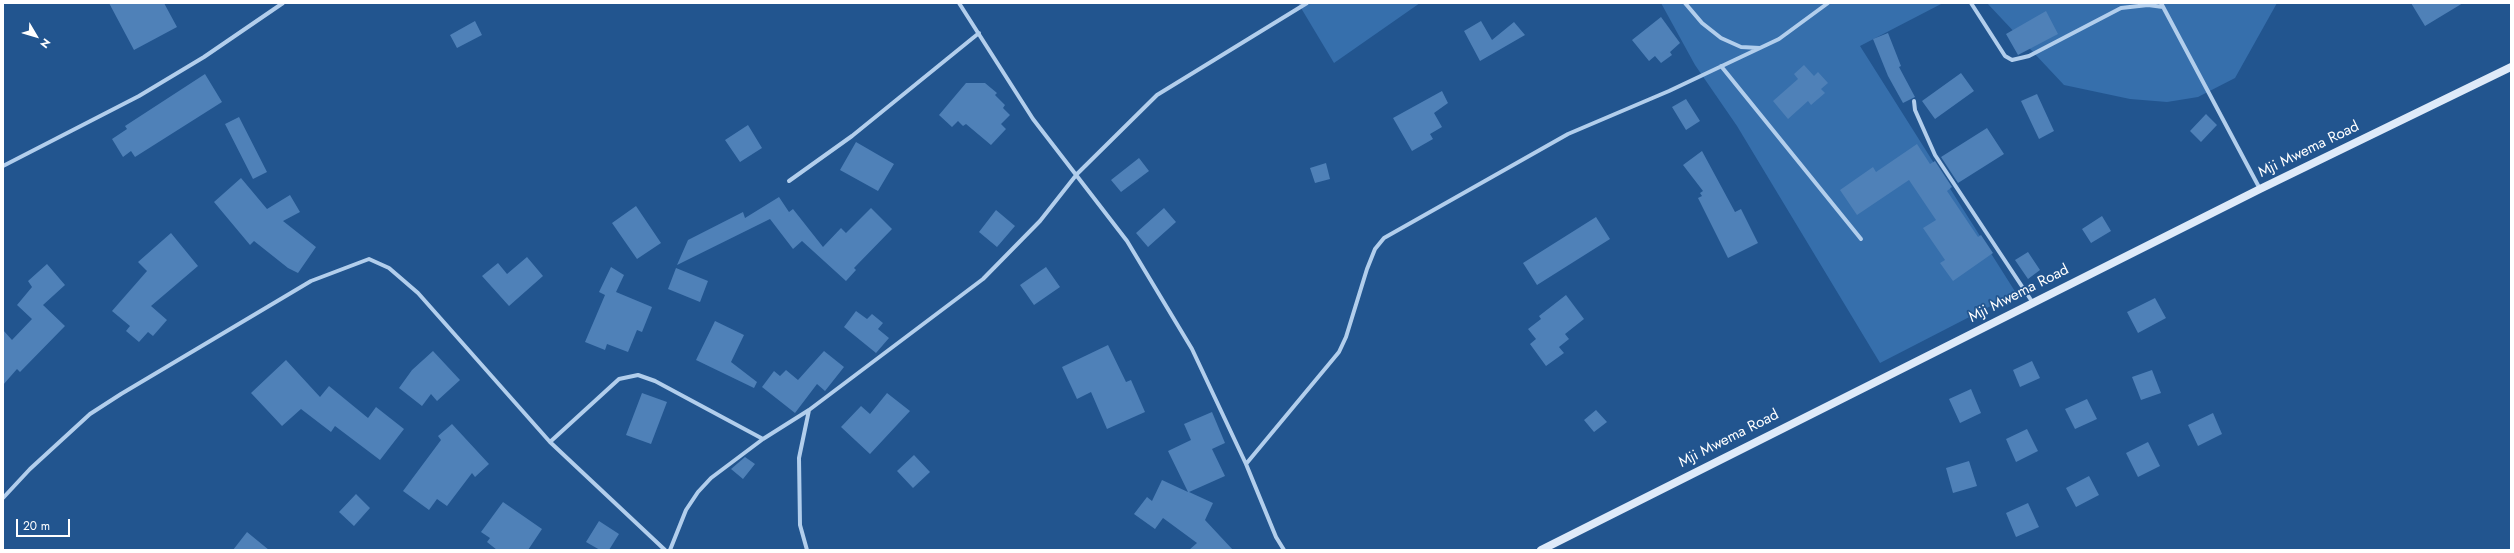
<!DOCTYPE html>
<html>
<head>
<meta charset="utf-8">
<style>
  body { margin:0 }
  #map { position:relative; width:2514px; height:553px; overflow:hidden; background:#22558f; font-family:Jost,sans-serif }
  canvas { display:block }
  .frame { position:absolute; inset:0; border:4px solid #fff; pointer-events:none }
  .north { position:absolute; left:16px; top:16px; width:40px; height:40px; -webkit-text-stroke:3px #22558f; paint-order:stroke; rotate:128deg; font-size:11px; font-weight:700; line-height:16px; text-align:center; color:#fff }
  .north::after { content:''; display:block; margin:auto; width:14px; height:18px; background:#fff; clip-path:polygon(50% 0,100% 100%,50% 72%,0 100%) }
  .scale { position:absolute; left:16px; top:519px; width:54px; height:18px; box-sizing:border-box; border:2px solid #fff; border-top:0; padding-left:5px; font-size:12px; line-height:14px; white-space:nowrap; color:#fff; -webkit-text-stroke:3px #22558f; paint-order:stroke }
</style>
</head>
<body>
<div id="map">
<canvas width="2514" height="553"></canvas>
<div class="frame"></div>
<div class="north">N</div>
<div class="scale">20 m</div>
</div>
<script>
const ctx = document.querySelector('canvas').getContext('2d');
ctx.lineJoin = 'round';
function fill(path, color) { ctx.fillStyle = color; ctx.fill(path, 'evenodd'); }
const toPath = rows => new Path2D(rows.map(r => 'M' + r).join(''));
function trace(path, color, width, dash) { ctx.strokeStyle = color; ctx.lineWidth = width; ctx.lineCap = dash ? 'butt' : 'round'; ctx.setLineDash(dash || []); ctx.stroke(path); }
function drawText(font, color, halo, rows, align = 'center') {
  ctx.font = font + ' Jost,sans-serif'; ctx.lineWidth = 3.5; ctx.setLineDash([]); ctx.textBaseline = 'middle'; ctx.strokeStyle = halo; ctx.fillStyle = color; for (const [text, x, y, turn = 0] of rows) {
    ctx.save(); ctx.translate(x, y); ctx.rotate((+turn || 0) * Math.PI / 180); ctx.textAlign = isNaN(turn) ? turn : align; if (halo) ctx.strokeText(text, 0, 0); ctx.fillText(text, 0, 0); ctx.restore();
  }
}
fill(toPath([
  [1298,3,1420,3,1334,63],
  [1661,3,1943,3,1860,46,2016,293,1880,363,1737,126,1695,65],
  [1987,3,2277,3,2235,78,2198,97,2167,102,2130,99,2064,85]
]), '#366fac');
fill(toPath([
  [109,3,164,3,177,27,134,50],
  [2411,3,2463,3,2425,26],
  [2046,11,2058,34,2018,55,2006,34],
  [1661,17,1680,43,1670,52,1672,55,1661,63,1655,56,1649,61,1632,40],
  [475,21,482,35,457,48,450,35],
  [1481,21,1492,40,1514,22,1525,35,1480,61,1464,31],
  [1888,33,1901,66,1899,67,1915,97,1903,103,1888,76,1873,39],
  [1804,65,1814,76,1818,72,1828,83,1821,89,1825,93,1811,105,1808,101,1788,119,1773,101,1798,79,1794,74],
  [1961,73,1974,91,1935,119,1922,101],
  [205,74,222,102,135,157,131,151,123,157,112,139,127,129,125,126],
  [966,83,985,83,997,93,995,95,1005,105,1003,108,1010,115,1001,124,1006,129,991,145,966,124,963,126,958,121,952,127,939,115],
  [1442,91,1448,103,1434,113,1442,127,1430,134,1433,139,1412,151,1393,118],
  [2037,94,2054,131,2039,139,2021,101],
  [1686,99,1700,121,1686,130,1672,107],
  [2206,114,2217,125,2201,142,2190,131],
  [239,117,267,172,253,179,225,124],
  [748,125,762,148,740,162,725,140],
  [1987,128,2004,154,1958,183,1941,157],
  [856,142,894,164,878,191,840,170],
  [1917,144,1930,164,1935,161,1952,187,1947,191,1978,237,1981,235,1993,253,1953,281,1940,263,1945,260,1923,228,1936,220,1909,180,1857,215,1840,190,1873,167,1876,172],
  [1702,151,1735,212,1741,209,1758,243,1728,258,1698,198,1702,196,1700,193,1703,191,1683,165],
  [1139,158,1149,171,1121,192,1111,180],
  [1326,163,1330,179,1315,183,1310,168],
  [241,178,267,209,290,195,300,212,283,221,316,247,298,273,288,268,254,241,250,245,214,202],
  [779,197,789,212,793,209,823,247,841,228,846,233,871,208,892,229,854,268,856,270,846,281,802,241,793,249,770,219,677,265,688,240,743,212,745,218],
  [636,206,661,243,637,259,612,223],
  [1164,208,1176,222,1148,247,1136,233],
  [996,210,1015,226,997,247,979,232],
  [2102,216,2111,231,2091,243,2082,229],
  [1596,217,1610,239,1537,285,1523,263],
  [171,233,198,266,151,306,167,320,153,336,148,332,139,342,126,331,130,326,112,311,147,271,138,262],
  [2028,252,2040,270,2028,279,2015,260],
  [527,257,543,276,509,306,482,276,498,263,507,274],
  [47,264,65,285,43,305,65,326,20,372,17,369,3,385,3,330,12,340,32,319,17,305,32,287,28,281],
  [611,267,624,275,616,292,652,307,642,332,637,330,628,352,607,344,605,350,585,342,605,295,599,292],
  [1046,267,1060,287,1034,305,1020,285],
  [676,268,708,281,700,302,668,289],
  [1566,295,1584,319,1565,334,1569,339,1559,347,1564,353,1546,366,1530,344,1536,339,1528,329,1541,319,1539,316],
  [2155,298,2166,318,2138,333,2127,312],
  [856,311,867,319,872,314,883,323,878,329,889,338,876,353,844,327],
  [715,321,744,335,731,362,757,382,754,388,696,360],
  [1108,345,1126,382,1131,380,1145,412,1107,429,1091,392,1077,399,1062,367],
  [433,351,460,380,437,401,431,394,422,406,399,388,412,370],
  [824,351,844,367,825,391,817,384,795,413,762,387,774,371,780,376,786,370,798,380],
  [286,360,320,397,329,386,368,418,376,407,404,429,380,460,335,426,331,432,301,409,282,426,251,393],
  [2032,361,2040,378,2020,387,2013,370],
  [2152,370,2161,393,2141,400,2132,377],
  [1971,389,1981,413,1960,423,1949,399],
  [642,393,667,402,651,444,626,435],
  [887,393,910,411,870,454,841,427,861,406,870,414],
  [2087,399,2097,419,2075,429,2065,409],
  [1596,410,1607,422,1594,432,1584,420],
  [1212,412,1225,443,1212,449,1225,476,1189,492,1213,503,1205,520,1233,550,1189,550,1197,543,1163,518,1155,529,1134,514,1147,497,1152,501,1162,480,1188,492,1168,451,1191,440,1184,424],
  [2213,413,2222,434,2198,446,2188,425],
  [452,424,489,464,475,477,472,473,447,506,437,499,429,510,403,491,441,440,438,436],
  [2027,429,2038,451,2016,462,2006,439],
  [2148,442,2160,466,2138,477,2126,453],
  [914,455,930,472,913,488,897,471],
  [745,457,755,464,743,479,731,469],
  [1969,461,1977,486,1953,493,1946,468],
  [2089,476,2099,495,2076,507,2066,488],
  [356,494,370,508,354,526,339,512],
  [503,502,542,529,528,550,497,550,487,542,490,538,481,532],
  [2028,503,2039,527,2016,537,2006,513],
  [599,521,619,534,609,550,600,550,586,542],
  [247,532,269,550,233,550]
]), '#4f81b8');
trace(toPath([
  [959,3,1033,119,1127,241,1192,349,1246,464,1276,537,1284,550],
  [1685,3,1702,23,1721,38,1741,47,1760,48],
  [1971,3,2005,56,2012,60,2029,56,2121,8,2148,5,2163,7],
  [2161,3,2260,189],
  [1721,66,1861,239],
  [1914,101,1915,110,1935,155,2033,303],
  [3,166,139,96,204,57,283,3],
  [789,181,852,136,979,33],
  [550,442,619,379,638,375,655,381,763,439],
  [1246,464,1339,352,1346,337,1367,269,1375,249,1384,238,1568,134,1669,91,1779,39,1828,3],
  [3,498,30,469,90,414,121,394,311,281,369,259,389,268,418,293,550,442,665,550],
  [670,550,686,510,698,492,711,478,763,439,809,410,983,279,1040,221,1077,174,1157,95,1307,3],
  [807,550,800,525,799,458,809,410]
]), '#b2ceec', 4);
trace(toPath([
  [1541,550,2260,189,2511,67]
]), '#deeaf9', 8);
drawText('15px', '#fff', '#22558f', [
  ["Mji Mwema Road",2309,150,-26],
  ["Mji Mwema Road",2019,294,-27],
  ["Mji Mwema Road",1729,439,-27]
]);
</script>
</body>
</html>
